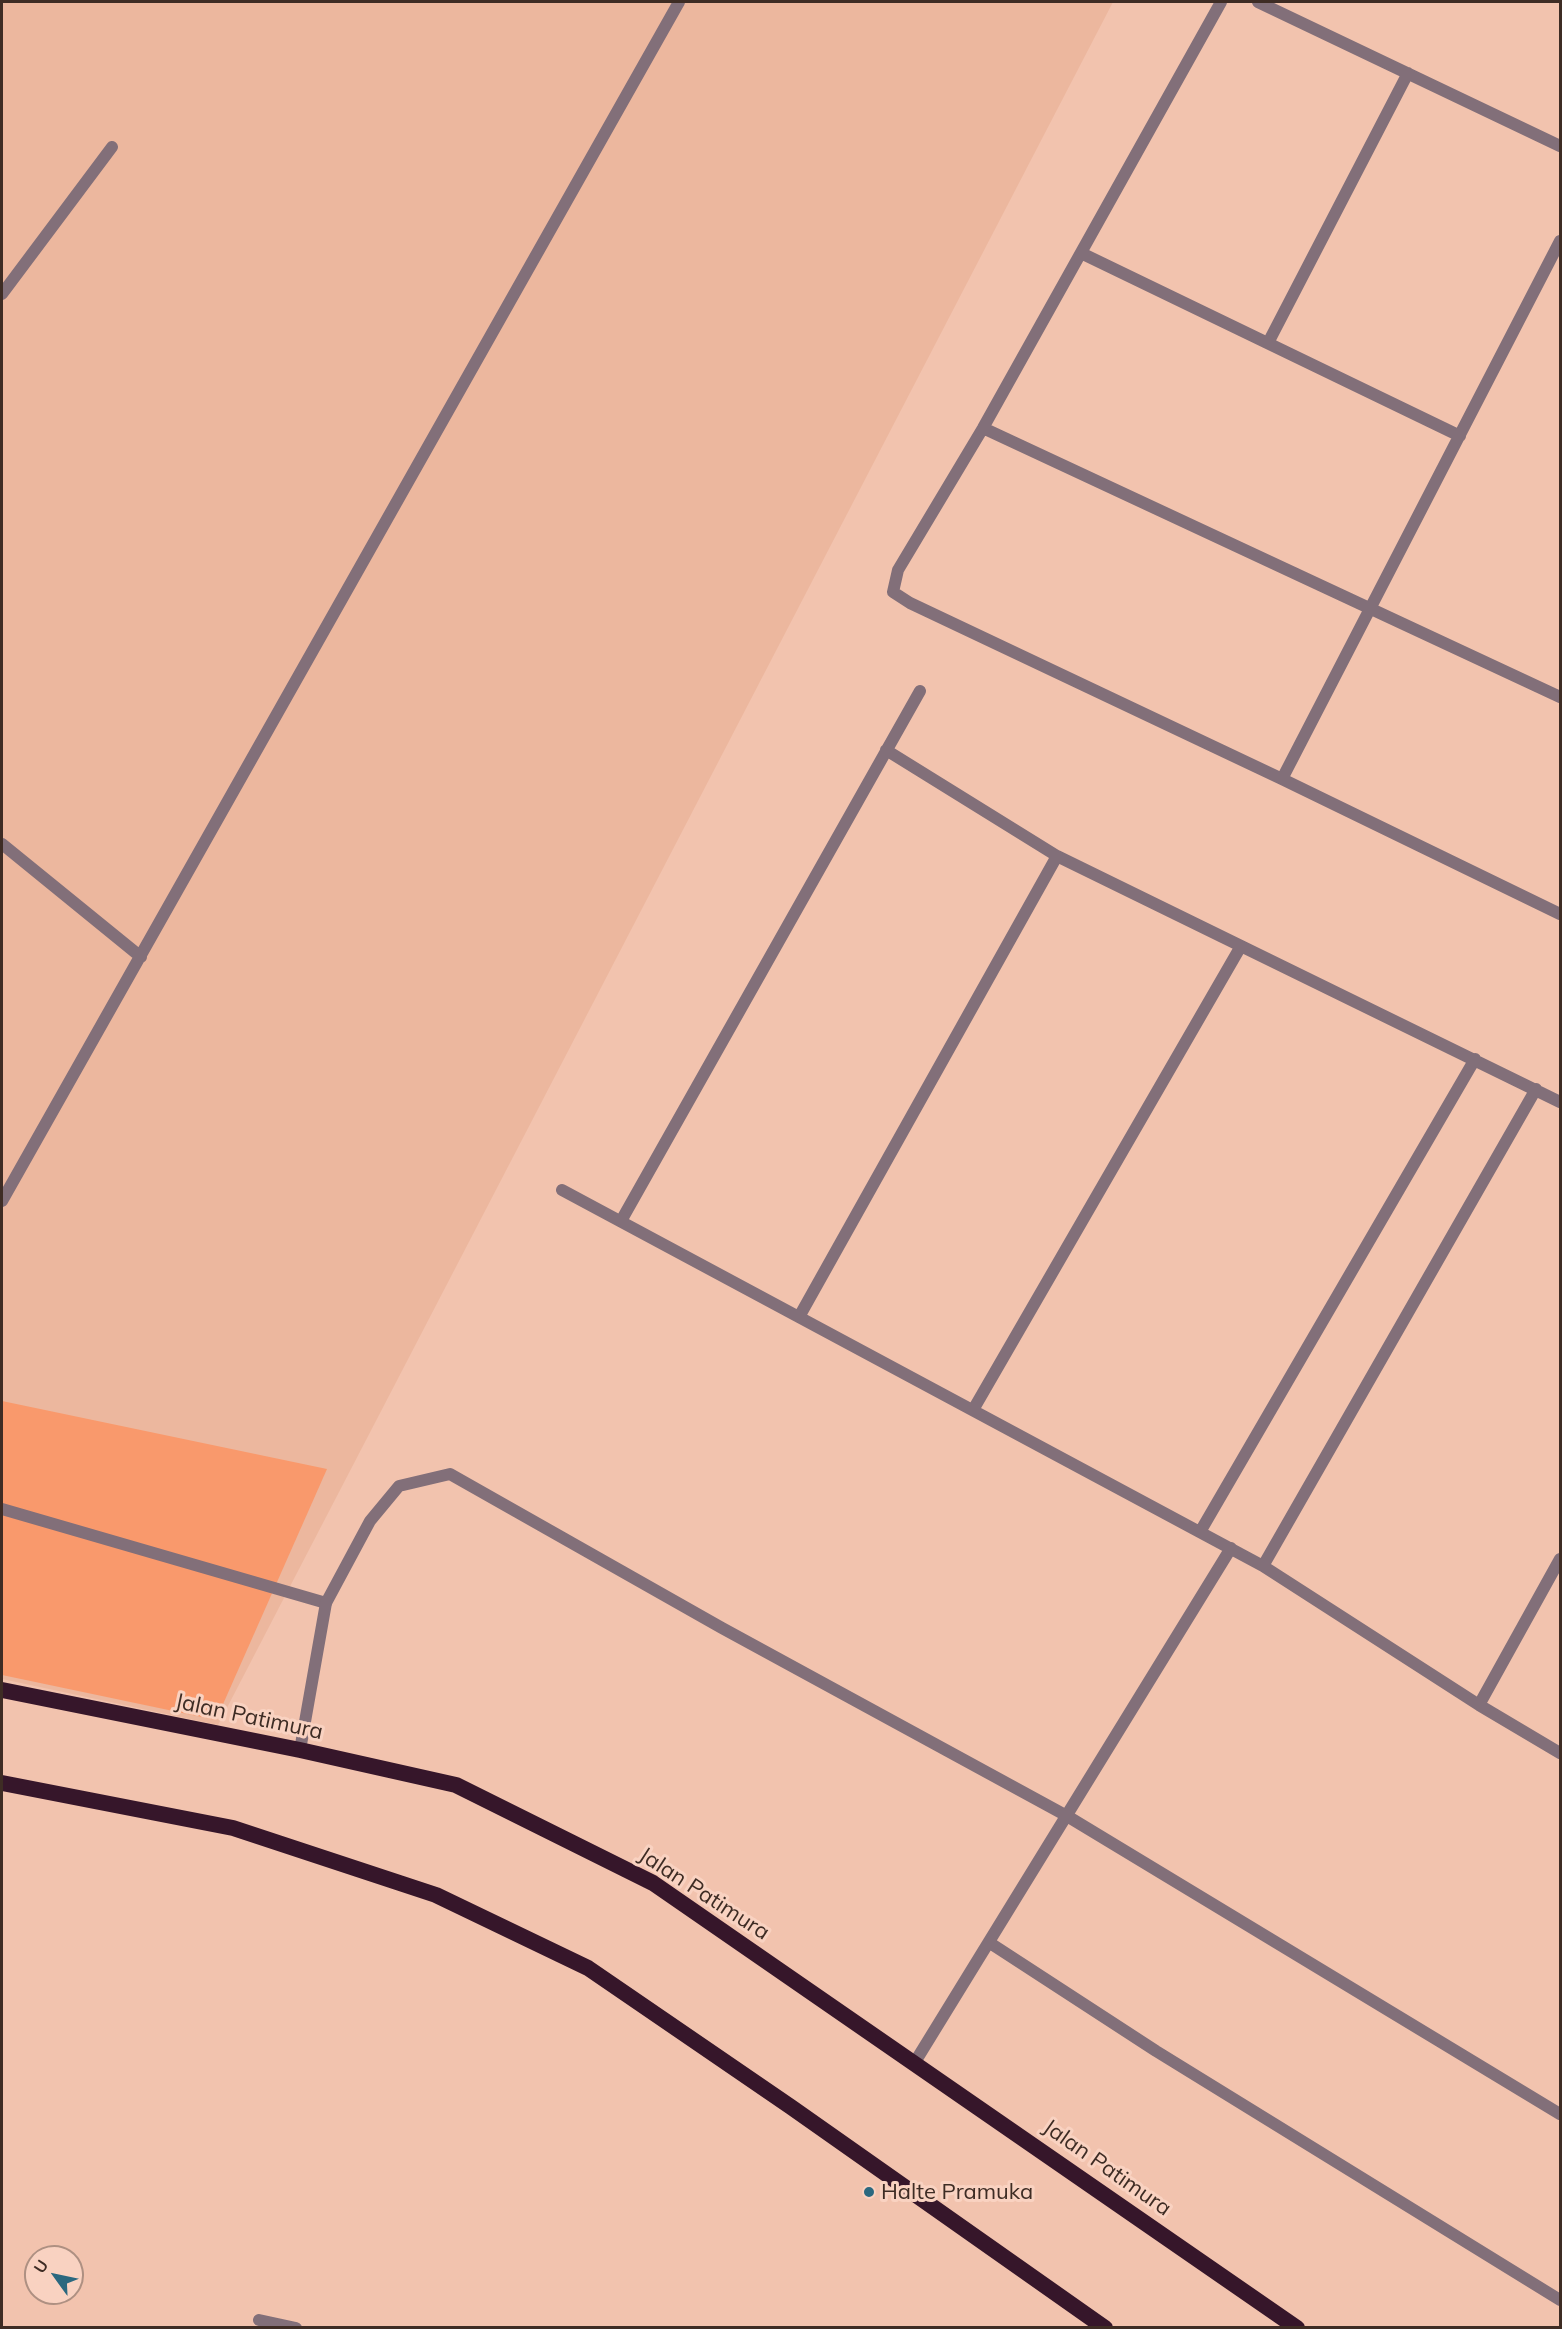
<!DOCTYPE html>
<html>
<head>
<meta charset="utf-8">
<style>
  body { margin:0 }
  #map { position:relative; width:1562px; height:2329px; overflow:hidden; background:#f2c3ae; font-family:Mulish,sans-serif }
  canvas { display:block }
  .frame { position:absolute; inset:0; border:3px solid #3e2c24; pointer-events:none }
  .north { position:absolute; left:24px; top:2245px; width:60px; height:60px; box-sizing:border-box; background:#f9d2c1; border:2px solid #ae9082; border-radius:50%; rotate:303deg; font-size:16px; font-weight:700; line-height:24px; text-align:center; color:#3e2c24 }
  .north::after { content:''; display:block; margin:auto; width:21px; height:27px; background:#2b687f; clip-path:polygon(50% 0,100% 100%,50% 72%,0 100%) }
</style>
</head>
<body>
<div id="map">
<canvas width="1562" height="2329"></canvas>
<div class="frame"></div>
<div class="north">U</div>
</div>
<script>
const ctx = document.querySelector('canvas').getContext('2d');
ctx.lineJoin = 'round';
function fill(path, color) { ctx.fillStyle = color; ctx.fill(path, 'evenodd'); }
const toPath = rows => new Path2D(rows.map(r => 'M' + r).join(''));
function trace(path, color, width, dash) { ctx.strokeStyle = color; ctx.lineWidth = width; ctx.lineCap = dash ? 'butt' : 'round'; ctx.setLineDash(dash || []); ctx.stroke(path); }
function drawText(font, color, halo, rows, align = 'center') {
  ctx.font = font + ' Mulish,sans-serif'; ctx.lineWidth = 6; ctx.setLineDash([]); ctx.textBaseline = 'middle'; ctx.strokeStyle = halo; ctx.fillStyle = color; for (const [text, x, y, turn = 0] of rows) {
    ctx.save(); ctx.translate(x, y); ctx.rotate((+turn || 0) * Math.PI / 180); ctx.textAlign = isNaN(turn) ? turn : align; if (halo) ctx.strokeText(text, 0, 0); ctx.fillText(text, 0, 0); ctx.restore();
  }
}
fill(toPath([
  [2,2,1113,2,218,1725,2,1679]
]), '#ecb79e');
fill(toPath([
  [2,1401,327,1469,216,1720,2,1675]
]), '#f9996c');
trace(toPath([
  [2,294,112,147],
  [2,844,141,957],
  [2,1201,679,2],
  [2,1509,326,1603],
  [259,2320,296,2328]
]), '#826f79', 12);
trace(toPath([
  [1221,2,983,428,898,570,893,592,910,603,1282,779,1560,914],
  [1258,2,1560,146],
  [1081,253,1460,436],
  [1268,343,1408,73],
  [983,428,1560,697],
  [886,750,1057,856,1560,1102],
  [1282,779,1560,241],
  [562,1190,1263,1566,1479,1705,1560,1753],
  [621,1221,920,691],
  [799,1317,1057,856],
  [973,1410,1241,946],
  [1200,1532,1475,1059],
  [1263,1566,1536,1089],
  [1479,1705,1560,1559],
  [300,1750,326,1603,370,1521,399,1486,450,1474,722,1628,1067,1816,1560,2114],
  [990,1943,1156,2051,1560,2300],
  [915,2062,1231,1548]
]), '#826f79', 12);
trace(toPath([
  [2,1690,300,1750,456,1785,653,1883,1297,2328],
  [2,1783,233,1828,436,1895,588,1968,791,2107,1105,2328]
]), '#36162a', 16);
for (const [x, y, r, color] of [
  [869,2192,6,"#2b687f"]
]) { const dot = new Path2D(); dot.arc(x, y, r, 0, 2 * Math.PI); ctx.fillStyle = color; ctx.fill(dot); trace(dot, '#f9d2c1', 2); }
drawText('22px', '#3e2c24', '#f9d2c1', [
  ["Jalan Patimura",249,1717,12],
  ["Jalan Patimura",704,1894,33],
  ["Jalan Patimura",1107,2168,35]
]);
drawText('22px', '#3e2c24', '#f9d2c1', [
  ["Halte Pramuka",881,2192]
], 'left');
</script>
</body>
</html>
